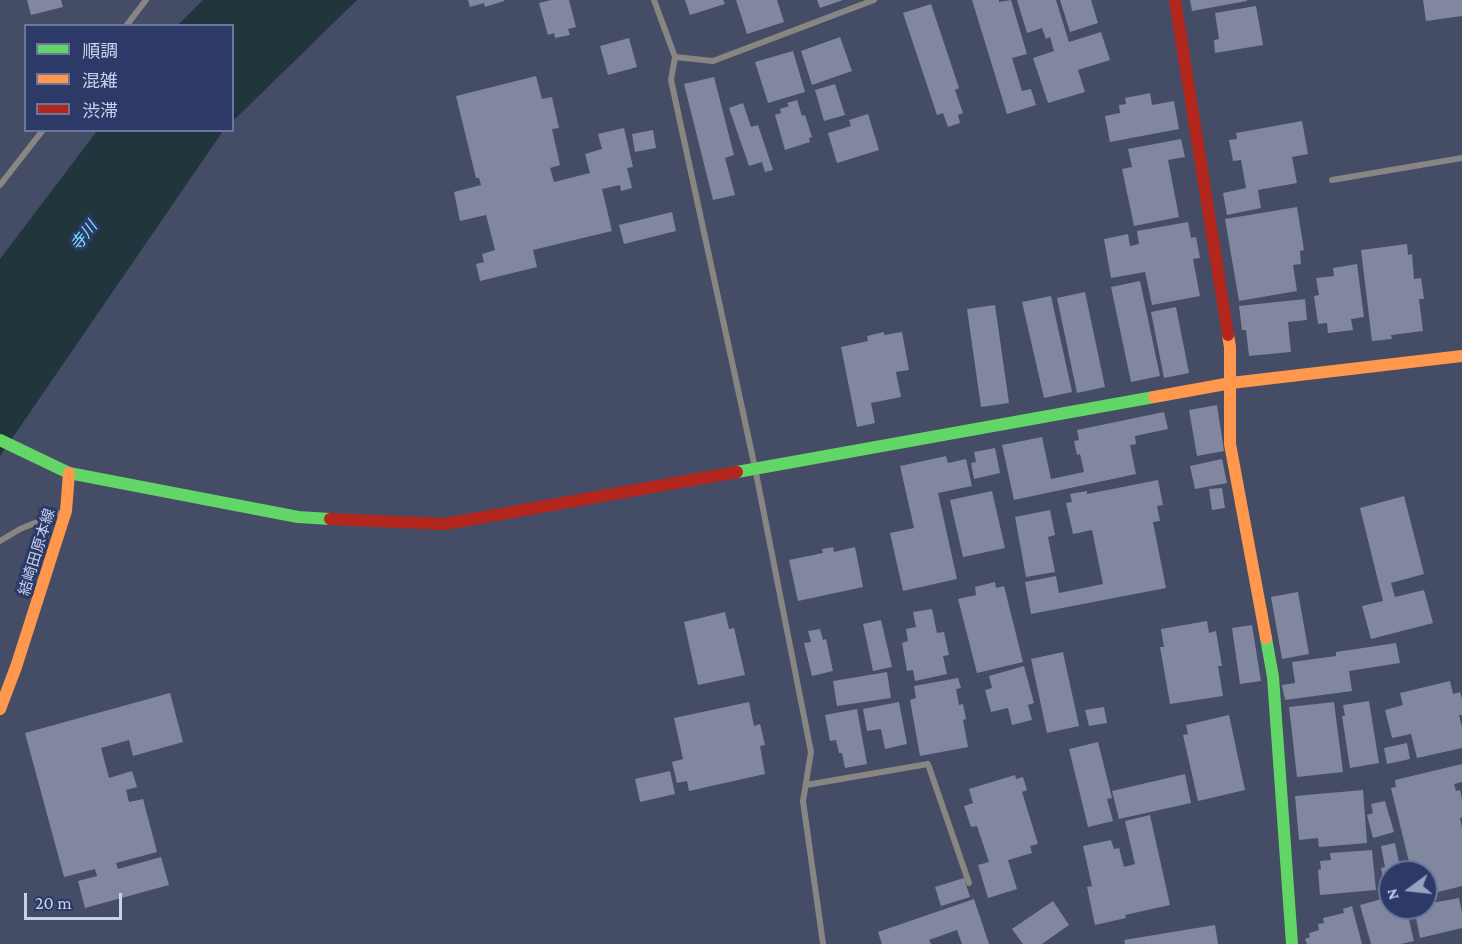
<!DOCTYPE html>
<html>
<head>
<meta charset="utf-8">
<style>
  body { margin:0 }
  #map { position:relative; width:1462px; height:944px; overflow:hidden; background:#444c66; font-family:"Crimson Pro","Noto Sans JP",serif }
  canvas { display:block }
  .legend { position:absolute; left:24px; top:24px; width:210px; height:108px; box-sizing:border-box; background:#2d3967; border:2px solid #6b769d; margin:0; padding:8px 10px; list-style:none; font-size:18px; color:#c8d2ee }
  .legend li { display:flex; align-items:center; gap:12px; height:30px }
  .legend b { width:30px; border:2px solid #6b769d }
  .north { position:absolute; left:1378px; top:860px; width:60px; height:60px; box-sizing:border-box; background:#2d3967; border:2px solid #6b769d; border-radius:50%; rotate:255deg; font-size:16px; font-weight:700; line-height:24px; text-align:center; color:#c8d2ee }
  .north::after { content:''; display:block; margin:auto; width:21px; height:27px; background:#9aa3be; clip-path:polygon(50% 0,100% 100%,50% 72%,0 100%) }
  .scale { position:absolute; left:24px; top:893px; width:98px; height:27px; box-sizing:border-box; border:3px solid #c8d2ee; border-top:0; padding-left:8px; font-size:18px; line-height:21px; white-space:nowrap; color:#c8d2ee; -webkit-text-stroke:4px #2d3967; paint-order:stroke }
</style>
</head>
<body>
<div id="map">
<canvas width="1462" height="944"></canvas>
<ul class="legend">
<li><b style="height:8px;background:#63d668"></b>順調</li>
<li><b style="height:8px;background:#ff974d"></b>混雑</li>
<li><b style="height:8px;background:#b3261e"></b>渋滞</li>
</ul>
<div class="north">N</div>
<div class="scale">20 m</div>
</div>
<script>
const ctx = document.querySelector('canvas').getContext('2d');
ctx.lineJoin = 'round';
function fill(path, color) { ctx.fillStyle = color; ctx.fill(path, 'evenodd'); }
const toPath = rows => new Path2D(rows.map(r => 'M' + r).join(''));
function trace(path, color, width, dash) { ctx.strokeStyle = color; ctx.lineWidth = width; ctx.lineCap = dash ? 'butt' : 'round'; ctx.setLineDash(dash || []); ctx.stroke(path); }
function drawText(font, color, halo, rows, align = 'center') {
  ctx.font = font + ' "Crimson Pro","Noto Sans JP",serif'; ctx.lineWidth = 6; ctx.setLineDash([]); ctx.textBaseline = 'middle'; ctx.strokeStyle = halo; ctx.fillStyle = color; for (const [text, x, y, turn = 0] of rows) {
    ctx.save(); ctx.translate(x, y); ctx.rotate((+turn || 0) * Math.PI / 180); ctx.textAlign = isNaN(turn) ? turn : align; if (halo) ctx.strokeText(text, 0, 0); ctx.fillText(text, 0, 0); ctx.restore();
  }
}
fill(toPath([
  [203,0,357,0,233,121,232,26,178,25],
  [97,131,223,131,0,456,0,259]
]), '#20363c');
fill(toPath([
  [27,0,61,0,63,7,31,15],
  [468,0,504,0,504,1,485,7,484,3,470,7],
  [551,0,569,0,576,27,568,29,570,35,555,38,554,33,548,35,539,3],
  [685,0,723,0,725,4,690,15],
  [736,0,777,0,784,22,747,34],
  [817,0,843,0,820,8],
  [972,0,999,0,999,2,1011,0,1027,54,1012,58,1022,91,1031,89,1036,105,1007,114],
  [1017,0,1056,0,1069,42,1101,32,1110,60,1078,70,1085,92,1048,103,1033,58,1054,51,1050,37,1046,39,1042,28,1027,33],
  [1060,0,1091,0,1098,23,1070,32],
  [1190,0,1247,0,1247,1,1192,11],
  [1423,0,1462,0,1462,16,1426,21],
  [931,4,959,88,955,90,963,113,958,115,960,123,948,127,943,113,937,115,903,13],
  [1256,6,1263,45,1215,53,1214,40,1219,39,1215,13],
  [840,37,852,71,812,85,801,51],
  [629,38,637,67,608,75,600,46],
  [793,51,805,92,768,103,755,62],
  [536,76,542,99,552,97,559,128,552,129,560,165,550,168,554,182,590,173,585,154,602,149,598,134,624,128,633,167,627,168,632,188,621,191,620,185,602,189,612,231,533,250,537,267,480,281,476,264,484,262,482,254,495,250,486,215,460,221,454,192,481,185,479,178,476,178,456,96],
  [714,77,734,155,725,158,735,195,713,200,684,84],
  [835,84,845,115,824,121,815,90],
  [1150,93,1152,105,1174,101,1179,129,1110,142,1105,116,1120,113,1119,105,1126,104,1125,98],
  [797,100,802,116,805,115,812,137,809,138,810,142,785,150,775,115,781,113,780,109,789,106,787,103],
  [743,103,751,127,758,125,773,170,765,172,762,162,749,166,729,108],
  [868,114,879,150,837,163,828,133,851,126,849,120],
  [1302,121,1308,154,1292,157,1297,183,1258,190,1261,208,1227,215,1223,193,1246,188,1241,160,1233,161,1229,140,1237,139,1236,133],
  [653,130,656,148,635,152,632,134],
  [1181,139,1185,157,1168,160,1179,217,1134,226,1122,169,1132,167,1128,149],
  [1297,207,1304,250,1300,251,1301,264,1293,265,1297,291,1239,301,1225,219],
  [672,212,676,231,624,244,619,225],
  [1188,222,1191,238,1196,237,1200,258,1193,259,1200,296,1152,305,1145,272,1111,278,1104,239,1128,234,1130,246,1139,244,1137,231],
  [1407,244,1408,255,1412,254,1414,279,1421,278,1424,299,1419,299,1423,331,1391,335,1392,339,1372,341,1361,250],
  [1357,264,1364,317,1351,319,1353,330,1328,333,1327,323,1318,324,1314,296,1319,295,1316,278,1334,276,1333,268],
  [1140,281,1160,376,1131,382,1111,287],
  [1085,292,1105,387,1077,393,1057,298],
  [1051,296,1072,392,1044,398,1022,302],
  [1305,299,1307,320,1288,322,1291,352,1249,356,1246,330,1242,330,1239,306],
  [995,305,1009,403,981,407,967,309],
  [1176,307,1189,373,1164,378,1151,312],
  [884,332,884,335,902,332,909,370,896,372,901,397,871,403,875,423,857,427,841,347,868,341,867,336],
  [1217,405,1224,451,1197,456,1189,410],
  [1164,412,1168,429,1135,436,1136,444,1130,445,1136,474,1014,500,1002,445,1042,437,1051,479,1084,472,1080,454,1077,455,1074,441,1079,440,1077,430],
  [995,448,1000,473,974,479,971,463,976,462,974,452],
  [946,456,948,463,966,459,972,486,938,493,957,579,903,591,890,533,914,528,900,466],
  [1222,459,1227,483,1195,489,1190,466],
  [1158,480,1163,505,1157,506,1160,521,1153,522,1166,588,1031,614,1025,582,1056,576,1059,593,1103,584,1092,530,1073,534,1066,503,1072,502,1070,494,1087,491,1087,494],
  [1222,488,1225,508,1212,510,1209,489],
  [992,491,1005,548,963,557,950,500],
  [1404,496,1424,574,1391,583,1395,597,1424,590,1433,623,1371,639,1362,606,1383,601,1360,508],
  [1050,510,1055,535,1048,537,1055,572,1026,577,1015,517],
  [833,547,834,552,855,547,863,587,798,601,789,560,823,553,822,549],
  [995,582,996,588,1004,586,1023,662,977,673,958,599,976,595,975,587],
  [1298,592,1309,654,1282,659,1271,597],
  [932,609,937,633,944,632,949,655,943,656,947,674,915,681,913,670,907,671,902,643,908,641,906,629,916,627,913,612],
  [725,612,729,629,734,628,745,675,698,685,684,622],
  [881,620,892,667,873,671,863,624],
  [1207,621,1209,633,1216,631,1222,666,1218,666,1223,696,1170,704,1160,647,1164,647,1161,629],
  [1252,625,1261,681,1240,684,1232,628],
  [820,629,823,640,826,639,833,671,812,676,804,643,811,642,808,631],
  [1396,643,1400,663,1349,671,1352,691,1285,700,1282,685,1295,683,1292,662,1336,656,1336,652],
  [1063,652,1079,726,1047,733,1031,659],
  [1024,666,1034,703,1028,705,1032,720,1012,725,1008,708,991,712,985,690,992,688,989,676],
  [887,672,891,698,837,706,833,681],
  [958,678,961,688,956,689,959,705,963,704,966,719,963,720,968,747,920,756,910,700,916,698,914,686],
  [1450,681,1453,694,1460,692,1462,699,1462,715,1459,715,1462,727,1462,748,1417,758,1411,734,1392,738,1385,710,1403,705,1400,693],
  [170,693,183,742,133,756,129,740,101,748,109,778,132,771,137,787,126,790,129,802,143,799,157,852,116,863,118,869,161,857,169,885,85,908,78,881,97,876,95,869,64,877,25,733],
  [1369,701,1379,763,1350,768,1342,716,1345,716,1343,705],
  [749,702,754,726,760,724,765,745,760,746,765,774,689,791,687,781,677,783,672,762,683,759,674,718],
  [899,702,907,744,885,749,881,729,867,731,863,709],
  [1334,702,1343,772,1297,777,1289,707],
  [1104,707,1107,723,1089,726,1085,710],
  [857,709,867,764,845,768,842,753,839,753,836,740,830,741,825,715],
  [1229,715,1245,790,1198,801,1183,735,1188,734,1186,725],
  [1098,742,1112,798,1107,799,1113,821,1088,827,1069,749],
  [1407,743,1410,759,1387,764,1384,748],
  [1462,764,1462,782,1454,784,1456,791,1460,790,1462,799,1462,818,1460,818,1462,828,1462,886,1426,895,1426,872,1406,872,1405,867,1410,866,1391,788,1396,787,1395,780],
  [670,771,675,794,640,802,635,779],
  [1185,774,1191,803,1119,819,1112,791],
  [1015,775,1016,779,1023,777,1027,790,1022,792,1038,844,1030,846,1032,853,1008,860,1017,889,988,898,978,865,989,862,977,826,971,827,964,806,973,803,969,789],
  [1363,790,1367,843,1319,847,1318,838,1299,840,1295,796],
  [1385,801,1394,832,1373,838,1367,815,1373,813,1371,804],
  [1150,815,1170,905,1125,915,1126,918,1095,925,1087,887,1092,886,1083,846,1111,840,1114,849,1119,848,1124,867,1135,864,1125,821],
  [1395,843,1401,872,1390,872,1390,886,1385,887,1381,868,1385,867,1381,846],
  [1372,850,1376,890,1320,895,1318,870,1321,869,1320,861,1331,860,1330,853],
  [964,878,970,897,941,906,935,887],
  [1459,898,1462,912,1462,928,1420,938,1414,908,1426,908,1426,904],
  [974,899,989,944,962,944,957,930,929,940,931,944,882,944,878,932],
  [1382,899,1384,907,1390,905,1390,908,1406,908,1414,941,1401,944,1371,944,1360,905],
  [1053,901,1069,925,1042,944,1023,944,1012,929],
  [1352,906,1362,944,1307,944,1305,939,1310,937,1309,933,1319,930,1318,924,1324,923,1323,918,1344,913,1343,909],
  [1215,925,1218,944,1125,944,1124,940]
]), '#80879e');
trace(toPath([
  [654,0,675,57,713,61,874,0],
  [126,26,146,0],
  [675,57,671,80,755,468,811,752,803,801,823,944],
  [1332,180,1462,158],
  [0,185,43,130],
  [0,541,20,529,65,511],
  [806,785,928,764,969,883]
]), '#878682', 6);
trace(toPath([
  [0,440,69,473,298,517,330,519],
  [737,472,1154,397],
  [1266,638,1273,677,1292,944]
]), '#63d668', 12);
trace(toPath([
  [1228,335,1230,347,1230,444,1266,638],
  [1154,397,1231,383,1462,356],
  [0,709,16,667,66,511,69,473]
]), '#ff974d', 12);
trace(toPath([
  [1175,0,1228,335],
  [330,519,445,524,737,472]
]), '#b3261e', 12);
drawText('15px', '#c8d2ee', '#2d3967', [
  ["結崎田原本線",37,552,-73]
]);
drawText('italic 16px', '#71e8fd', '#2d3967', [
  ["寺川",84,236,-52]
]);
</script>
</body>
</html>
